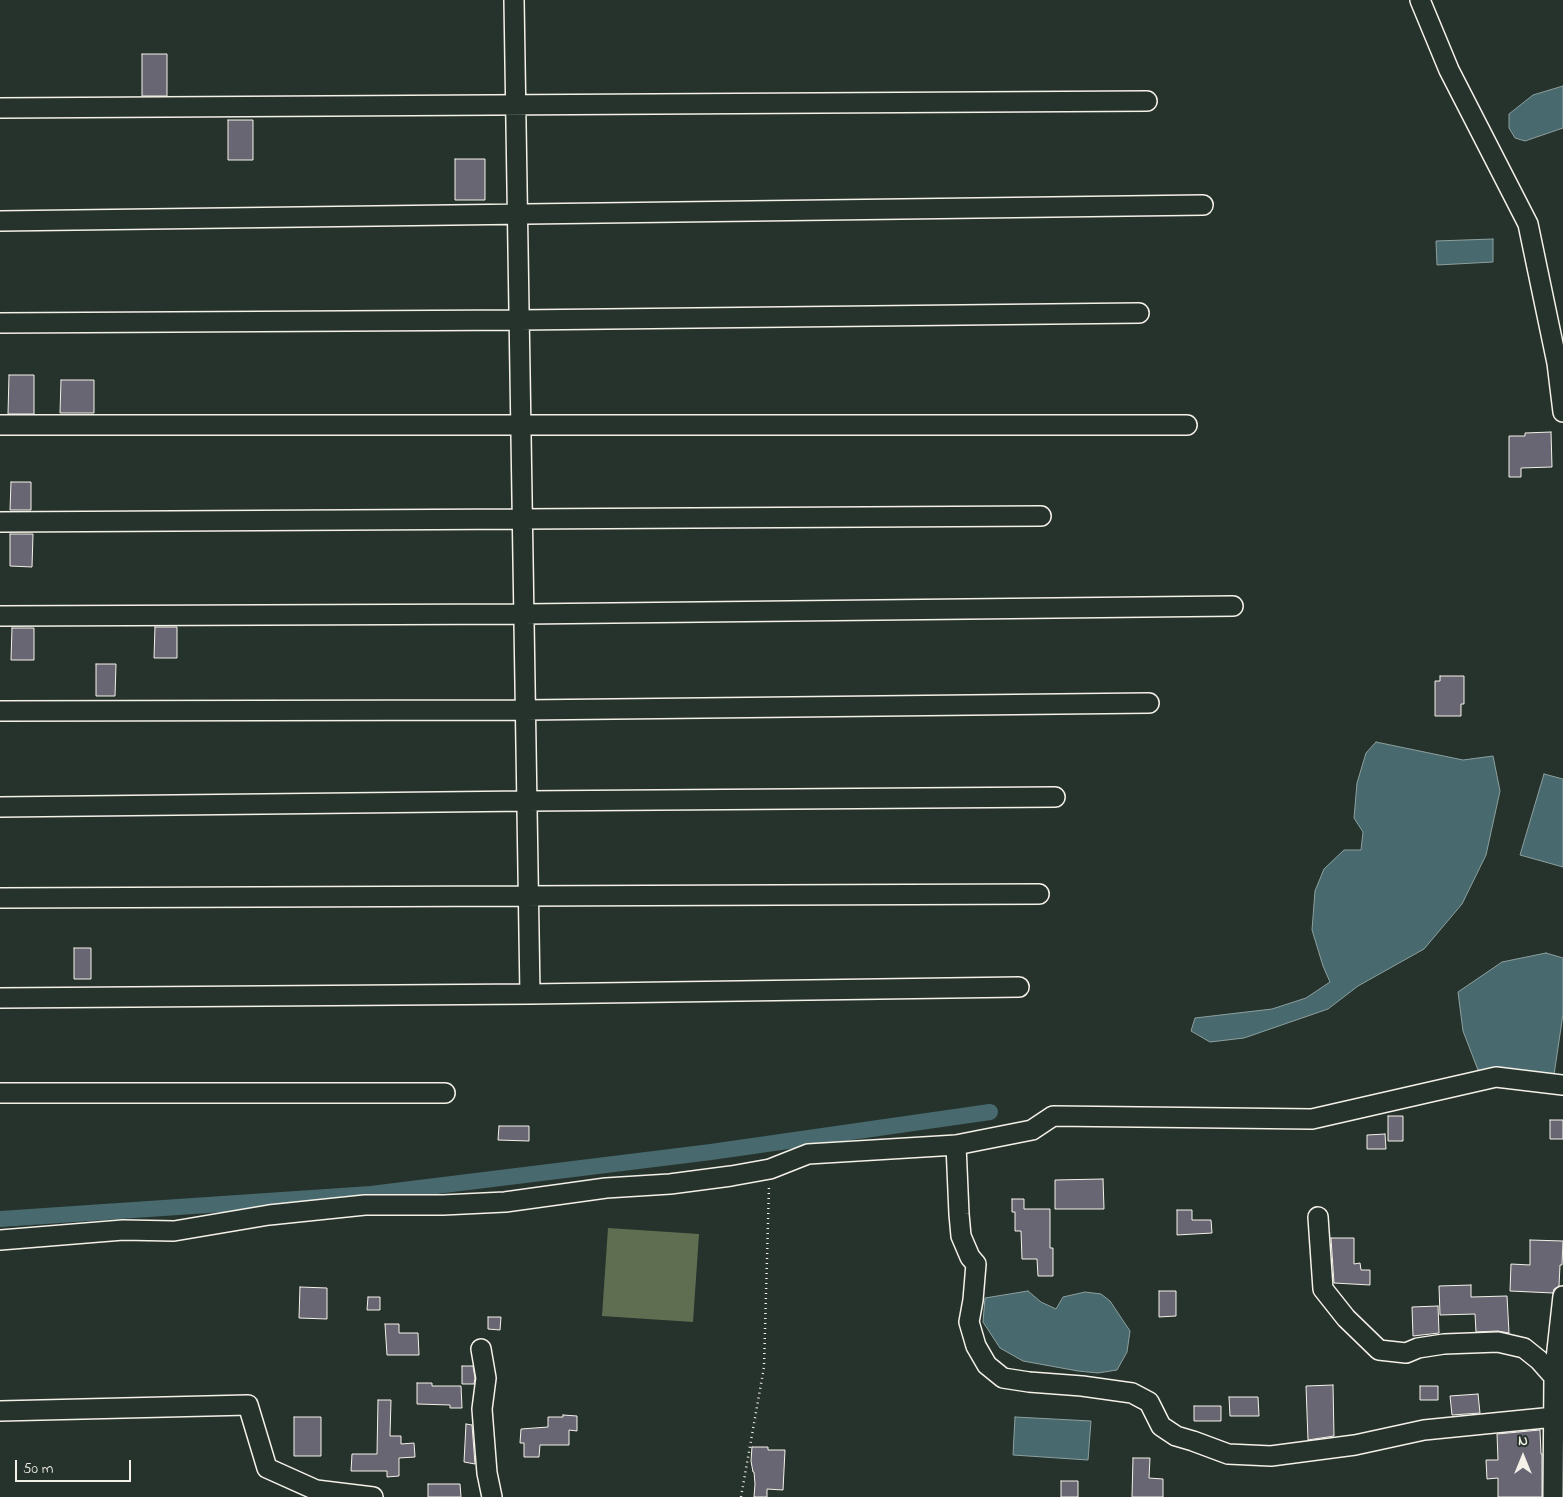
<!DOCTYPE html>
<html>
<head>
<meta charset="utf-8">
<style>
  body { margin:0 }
  #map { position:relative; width:1563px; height:1497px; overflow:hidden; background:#26332d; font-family:"Indie Flower",sans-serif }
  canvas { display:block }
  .north { position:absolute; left:1498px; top:1432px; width:50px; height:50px; -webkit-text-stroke:4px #26332d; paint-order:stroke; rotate:0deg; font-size:14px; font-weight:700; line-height:20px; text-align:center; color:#f4f1e8 }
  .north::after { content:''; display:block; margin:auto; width:18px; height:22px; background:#f4f1e8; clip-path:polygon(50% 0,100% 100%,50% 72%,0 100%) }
  .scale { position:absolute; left:15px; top:1460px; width:116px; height:22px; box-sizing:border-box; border:2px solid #f4f1e8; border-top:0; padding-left:6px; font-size:15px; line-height:18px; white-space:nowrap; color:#f4f1e8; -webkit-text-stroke:4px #26332d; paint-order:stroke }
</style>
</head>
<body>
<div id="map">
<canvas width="1563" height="1497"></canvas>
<div class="north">N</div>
<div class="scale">50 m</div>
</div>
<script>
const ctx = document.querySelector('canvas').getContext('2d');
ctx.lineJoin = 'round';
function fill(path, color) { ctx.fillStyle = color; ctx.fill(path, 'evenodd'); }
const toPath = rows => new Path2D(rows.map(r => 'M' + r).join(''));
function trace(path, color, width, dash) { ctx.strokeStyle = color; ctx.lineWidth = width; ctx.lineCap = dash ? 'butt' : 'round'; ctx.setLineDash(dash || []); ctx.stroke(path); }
fill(toPath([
  [608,1228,699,1234,693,1322,602,1316]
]), '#5f6e51');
const water = toPath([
  [1563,86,1563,128,1525,141,1515,138,1509,128,1509,114,1533,95,1563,86],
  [1493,239,1493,262,1437,265,1436,241,1493,239],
  [1376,742,1463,760,1493,756,1500,791,1486,855,1462,904,1424,949,1358,986,1328,1009,1244,1038,1210,1042,1191,1031,1195,1018,1272,1009,1306,998,1330,982,1323,966,1312,930,1315,891,1324,869,1344,850,1361,850,1363,832,1354,818,1357,783,1366,753,1376,742],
  [1544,774,1563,779,1563,867,1520,855,1544,774],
  [1546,953,1563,958,1563,1014,1554,1075,1478,1070,1463,1031,1458,992,1502,962,1546,953],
  [1028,1291,1041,1302,1056,1309,1063,1297,1085,1292,1101,1294,1110,1301,1130,1331,1127,1352,1117,1370,1098,1373,1078,1371,1023,1361,1000,1348,983,1322,985,1298,1028,1291],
  [1015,1417,1091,1421,1088,1460,1013,1455,1015,1417]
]);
fill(water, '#486a6e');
trace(water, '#8da09f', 1);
trace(toPath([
  [0,1219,371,1194,711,1152,990,1112]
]), '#486a6e', 16);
const building = toPath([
  [142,54,167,54,167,96,142,96,142,54],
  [228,120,253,120,253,160,228,160,228,120],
  [455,159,485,159,485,200,455,200,455,159],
  [9,375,34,375,34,414,8,414,9,375],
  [61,380,94,380,94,413,60,413,61,380],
  [1551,432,1552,467,1521,468,1521,477,1509,477,1509,436,1525,436,1525,433,1551,432],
  [11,482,31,482,31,510,10,510,11,482],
  [10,534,33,534,32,567,10,566,10,534],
  [155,627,177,627,177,658,154,658,155,627],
  [12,628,34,628,34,660,11,660,12,628],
  [96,664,116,664,115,696,96,696,96,664],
  [1440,676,1464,676,1464,704,1461,704,1461,716,1435,716,1435,681,1440,681,1440,676],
  [74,948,91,948,91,979,74,979,74,948],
  [1388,1116,1403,1116,1403,1141,1388,1141,1388,1116],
  [1550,1120,1563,1120,1563,1139,1550,1139,1550,1120],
  [499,1126,529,1126,529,1141,498,1140,499,1126],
  [1385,1134,1386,1149,1367,1149,1367,1135,1385,1134],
  [1103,1179,1104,1209,1055,1209,1055,1180,1103,1179],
  [1012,1199,1024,1199,1024,1209,1050,1209,1050,1248,1053,1248,1053,1276,1038,1276,1037,1259,1022,1259,1021,1231,1015,1231,1015,1212,1012,1212,1012,1199],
  [1177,1210,1192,1210,1192,1220,1211,1220,1212,1233,1177,1235,1177,1210],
  [1331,1238,1354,1238,1354,1264,1360,1263,1361,1270,1370,1270,1370,1285,1334,1283,1331,1238],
  [1530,1240,1563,1241,1562,1265,1560,1265,1559,1286,1554,1289,1553,1293,1510,1291,1511,1264,1530,1265,1530,1240],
  [1471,1285,1471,1297,1507,1296,1509,1333,1498,1331,1476,1332,1475,1314,1440,1315,1439,1286,1471,1285],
  [300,1287,327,1288,327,1319,299,1318,300,1287],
  [1159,1291,1176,1291,1176,1316,1159,1317,1159,1291],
  [368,1297,380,1297,380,1310,367,1310,368,1297],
  [1438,1306,1439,1333,1413,1336,1412,1307,1438,1306],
  [488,1317,501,1317,500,1330,488,1329,488,1317],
  [385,1324,399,1324,399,1333,418,1333,419,1355,387,1355,385,1324],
  [462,1366,473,1366,475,1378,474,1384,462,1384,462,1366],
  [417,1383,432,1383,432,1386,461,1386,462,1408,450,1408,450,1405,417,1404,417,1383],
  [1333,1385,1334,1436,1308,1440,1306,1386,1333,1385],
  [1420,1386,1438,1386,1438,1400,1420,1400,1420,1386],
  [1478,1394,1480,1413,1452,1415,1450,1396,1478,1394],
  [1229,1397,1258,1397,1259,1416,1230,1416,1229,1397],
  [378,1400,391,1400,390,1436,401,1436,401,1444,414,1443,415,1457,399,1458,399,1476,387,1477,387,1471,351,1471,352,1454,377,1454,378,1400],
  [1194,1406,1221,1406,1221,1421,1194,1421,1194,1406],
  [563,1415,577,1416,577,1431,569,1430,569,1445,540,1445,539,1457,524,1457,524,1443,520,1443,521,1429,548,1427,548,1417,563,1417,563,1415],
  [294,1417,321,1417,321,1456,294,1456,294,1417],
  [466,1424,472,1425,475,1464,464,1462,466,1424],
  [1540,1430,1541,1454,1542,1454,1542,1497,1498,1497,1498,1478,1487,1479,1486,1460,1498,1460,1497,1434,1540,1430],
  [752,1447,768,1447,768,1450,785,1450,783,1490,767,1489,767,1497,754,1497,755,1484,754,1472,753,1472,751,1461,752,1447],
  [1133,1458,1150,1458,1149,1478,1163,1479,1163,1497,1132,1497,1133,1458],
  [1061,1481,1078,1481,1078,1497,1061,1497,1061,1481],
  [428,1484,460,1484,461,1497,428,1497,428,1484]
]);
fill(building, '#686672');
trace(building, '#f4f1e8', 1);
const minor = toPath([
  [514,0,530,994],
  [1420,0,1449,70,1528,224,1557,363,1563,412],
  [0,108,1147,101],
  [0,221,1203,205],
  [0,323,519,320,1139,313],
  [0,425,1187,425],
  [0,522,1041,516],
  [0,616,524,614,1233,606],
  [0,711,525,710,1149,703],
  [0,807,527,801,1055,797],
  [0,898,1039,894],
  [0,998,530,994,1019,987],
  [0,1093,445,1093],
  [956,1145,959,1214,961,1236,970,1257,976,1264,973,1300,969,1322,976,1346,987,1365,1003,1378,1029,1382,1082,1386,1132,1393,1149,1402,1161,1426,1176,1436,1193,1441,1228,1454,1271,1456,1355,1445,1424,1430,1554,1417],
  [1318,1217,1323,1289,1346,1318,1379,1350,1406,1353,1418,1348,1444,1344,1498,1342,1524,1348,1539,1360,1554,1377],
  [0,1240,123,1230,174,1231,269,1215,365,1205,443,1205,505,1202,606,1188,670,1184,731,1176,770,1169,808,1154,956,1145,1032,1130,1053,1116,1312,1119,1496,1077,1563,1085],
  [481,1349,486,1378,482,1409,487,1473,492,1497],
  [0,1411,248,1405,267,1468,316,1490,373,1497],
  [1553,1497,1554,1377,1563,1296]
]);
trace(minor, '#f4f1e8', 22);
trace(toPath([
  [741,1497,764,1367,769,1186]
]), '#f4f1e8', 2.5, [1, 4]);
trace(minor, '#26332d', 19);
</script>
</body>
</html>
